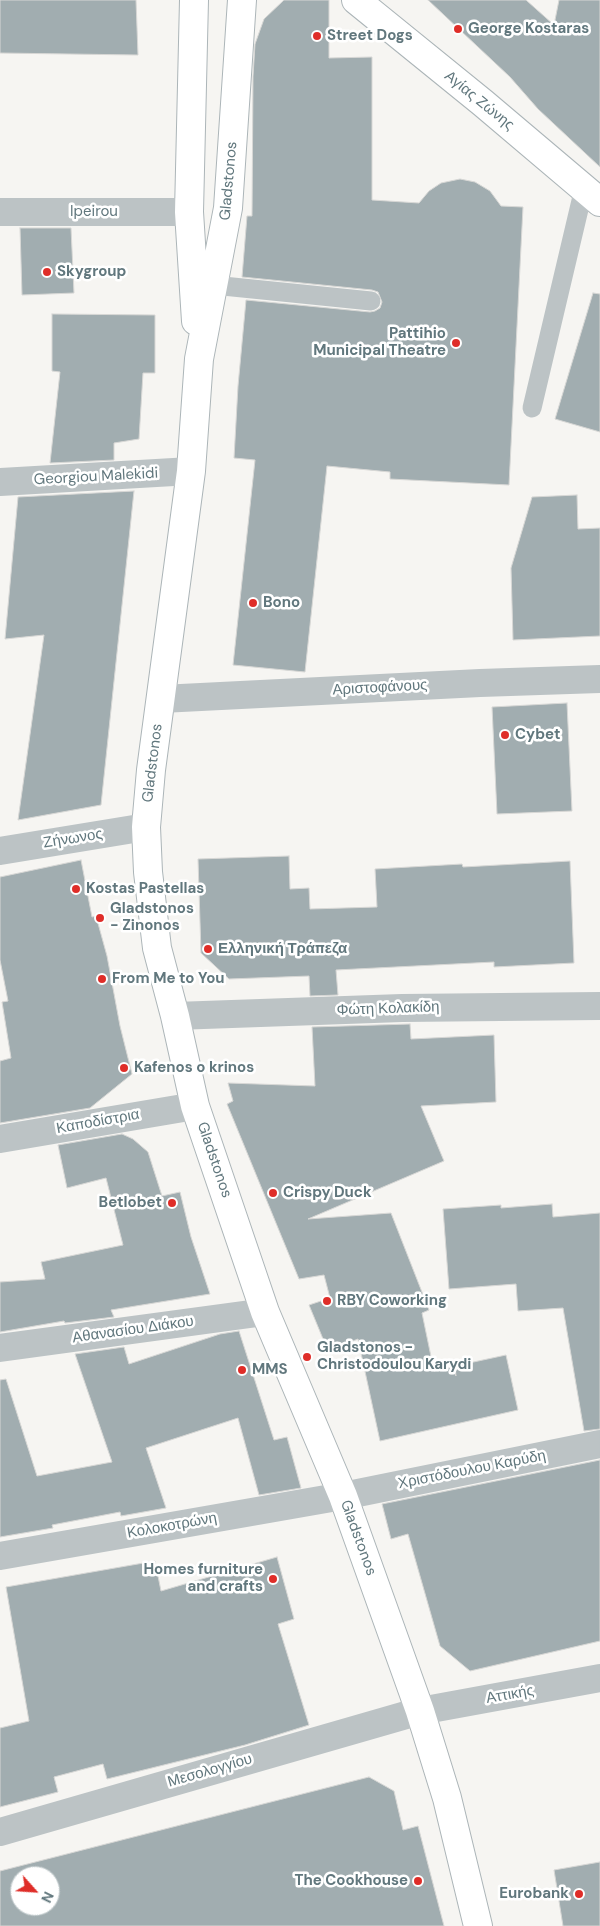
<!DOCTYPE html>
<html>
<head>
<meta charset="utf-8">
<style>
  body { margin:0 }
  #map { position:relative; width:600px; height:1926px; overflow:hidden; background:#f6f5f2; font-family:"DM Sans",sans-serif }
  canvas { display:block }
  .north { position:absolute; left:10px; top:1866px; width:50px; height:50px; box-sizing:border-box; background:#fff; border:1px solid #c0c9cb; border-radius:50%; rotate:116deg; font-size:14px; font-weight:700; line-height:20px; text-align:center; color:#61777d }
  .north::after { content:''; display:block; margin:auto; width:18px; height:22px; background:#df2d28; clip-path:polygon(50% 0,100% 100%,50% 72%,0 100%) }
</style>
</head>
<body>
<div id="map">
<canvas width="600" height="1926"></canvas>
<div class="north">N</div>
</div>
<script>
const ctx = document.querySelector('canvas').getContext('2d');
ctx.lineJoin = 'round';
function fill(path, color) { ctx.fillStyle = color; ctx.fill(path, 'evenodd'); }
const toPath = rows => new Path2D(rows.map(r => 'M' + r).join(''));
function trace(path, color, width, dash) { ctx.strokeStyle = color; ctx.lineWidth = width; ctx.lineCap = dash ? 'butt' : 'round'; ctx.setLineDash(dash || []); ctx.stroke(path); }
function drawText(font, color, halo, rows, align = 'center') {
  ctx.font = font + ' "DM Sans",sans-serif'; ctx.lineWidth = 5; ctx.setLineDash([]); ctx.textBaseline = 'middle'; ctx.strokeStyle = halo; ctx.fillStyle = color; for (const [text, x, y, turn = 0] of rows) {
    ctx.save(); ctx.translate(x, y); ctx.rotate((+turn || 0) * Math.PI / 180); ctx.textAlign = isNaN(turn) ? turn : align; if (halo) ctx.strokeText(text, 0, 0); ctx.fillText(text, 0, 0); ctx.restore();
  }
}
const building = toPath([
  [0,0,136,0,138,55,0,53,0,0],
  [284,0,329,0,329,58,372,57,372,200,419,203,429,191,441,183,460,179,475,182,490,191,501,206,523,207,509,485,390,479,390,472,327,466,305,672,233,665,255,460,234,458,238,386,246,300,370,312,375,311,380,308,382,302,378,292,372,290,242,277,247,216,252,216,253,76,255,44,264,19,284,0],
  [428,0,526,0,554,25,559,0,600,0,600,167,538,109,510,77,428,0],
  [20,228,71,228,74,293,22,295,20,228],
  [593,293,600,294,600,432,555,419,593,293],
  [52,314,155,315,155,373,143,373,139,439,114,443,114,460,50,463,60,372,52,371,52,314],
  [134,491,101,805,18,820,44,635,5,639,18,497,134,491],
  [577,495,578,529,600,528,600,636,513,640,511,568,532,497,577,495],
  [567,703,572,811,497,814,492,707,567,703],
  [289,856,290,889,309,888,310,909,377,907,375,869,462,864,463,867,570,861,574,963,494,967,494,962,336,970,338,995,310,996,309,976,229,979,201,953,198,859,289,856],
  [81,860,92,917,96,916,107,956,120,1026,132,1074,90,1108,0,1123,0,1061,11,1058,2,1002,8,1001,0,960,0,877,81,860],
  [410,1024,411,1039,494,1035,496,1102,421,1106,444,1161,308,1219,391,1213,429,1310,422,1313,434,1371,452,1367,456,1376,455,1366,506,1355,518,1410,380,1441,358,1339,328,1351,309,1305,330,1298,324,1275,299,1279,227,1104,233,1101,228,1083,315,1086,312,1027,410,1024],
  [122,1134,133,1139,148,1152,162,1196,180,1192,191,1237,210,1294,111,1310,114,1317,65,1323,64,1321,0,1332,0,1282,45,1279,41,1262,123,1245,106,1178,67,1188,58,1145,122,1134],
  [552,1204,553,1217,600,1213,600,1429,584,1431,563,1308,518,1311,516,1284,449,1289,443,1209,501,1205,501,1208,552,1204],
  [239,1331,274,1440,287,1437,301,1488,259,1495,238,1418,146,1448,166,1508,121,1516,120,1512,52,1525,53,1528,0,1537,0,1380,6,1379,37,1476,112,1462,75,1354,124,1347,129,1364,220,1334,239,1331],
  [600,1460,600,1641,470,1671,440,1646,408,1534,391,1539,382,1504,600,1460],
  [277,1557,294,1619,278,1624,309,1725,245,1745,107,1779,103,1764,54,1777,58,1792,0,1807,0,1728,29,1721,6,1587,155,1561,161,1591,277,1557],
  [369,1777,394,1791,403,1830,418,1826,444,1926,0,1926,0,1871,369,1777],
  [20,1876,50,1876,50,1906,20,1906,20,1876],
  [600,1862,600,1926,563,1926,554,1870,600,1862]
]);
fill(building, '#a1adb0');
trace(building, '#d7d7d5', 1);
const secondary = toPath([
  [194,0,189,212,196,321],
  [242,0,228,208,199,359,191,471,151,770,146,827,148,872,157,948,175,1016,195,1106,265,1312,343,1496,420,1711,447,1798,478,1926],
  [356,0,483,103,600,202]
]);
trace(secondary, '#acb5b8', 30);
trace(toPath([
  [213,285,371,301],
  [532,408,584,188]
]), '#bcc3c5', 19);
trace(toPath([
  [0,212,189,212],
  [0,482,191,471],
  [161,699,480,683,600,679],
  [0,851,146,827],
  [175,1016,402,1008,600,1006],
  [0,1139,195,1106],
  [0,1348,265,1312],
  [0,1556,343,1496,600,1444],
  [0,1832,420,1711,600,1678]
]), '#bcc3c5', 28);
trace(secondary, '#fff', 28);
for (const [x, y, r, color] of [
  [458,29,5,"#df2d28"],
  [317,36,5,"#df2d28"],
  [47,272,5,"#df2d28"],
  [456,343,5,"#df2d28"],
  [253,603,5,"#df2d28"],
  [505,735,5,"#df2d28"],
  [76,889,5,"#df2d28"],
  [100,918,5,"#df2d28"],
  [208,949,5,"#df2d28"],
  [102,979,5,"#df2d28"],
  [124,1068,5,"#df2d28"],
  [273,1193,5,"#df2d28"],
  [172,1203,5,"#df2d28"],
  [327,1301,5,"#df2d28"],
  [307,1357,5,"#df2d28"],
  [242,1370,5,"#df2d28"],
  [273,1579,5,"#df2d28"],
  [418,1881,5,"#df2d28"],
  [579,1894,5,"#df2d28"]
]) { const dot = new Path2D(); dot.arc(x, y, r, 0, 2 * Math.PI); ctx.fillStyle = color; ctx.fill(dot); trace(dot, '#fff', 2); }
drawText('bold 15px', '#61777d', '#fff', [
  ["George Kostaras",468,29],
  ["Street Dogs",327,36],
  ["Skygroup",57,272],
  ["Pattihio",446,334,"right"],
  ["Municipal Theatre",446,351,"right"],
  ["Bono",263,603],
  ["Cybet",515,735],
  ["Kostas Pastellas",86,889],
  ["Gladstonos",110,909],
  ["- Zinonos",110,926],
  ["Ελληνική Τράπεζα",218,949],
  ["From Me to You",112,979],
  ["Kafenos o krinos",134,1068],
  ["Crispy Duck",283,1193],
  ["Betlobet",162,1203,"right"],
  ["RBY Coworking",337,1301],
  ["Gladstonos -",317,1348],
  ["Christodoulou Karydi",317,1365],
  ["MMS",252,1370],
  ["Homes furniture",263,1570,"right"],
  ["and crafts",263,1587,"right"],
  ["The Cookhouse",408,1881,"right"],
  ["Eurobank",569,1894,"right"]
], 'left');
drawText('15px', '#61777d', '#fff', [
  ["Αγίας Ζώνης",479,101,39],
  ["Gladstonos",229,181,-85],
  ["Ipeirou",94,212],
  ["Georgiou Malekidi",96,477,-3],
  ["Αριστοφάνους",380,688,-3],
  ["Gladstonos",153,763,-83],
  ["Ζήνωνος",73,839,-9],
  ["Φώτη Κολακίδη",388,1009,-2],
  ["Καποδίστρια",98,1122,-10],
  ["Gladstonos",214,1160,71],
  ["Αθανασίου Διάκου",133,1330,-8],
  ["Χριστόδουλου Καρύδη",472,1470,-11],
  ["Κολοκοτρώνη",172,1526,-10],
  ["Gladstonos",358,1538,70],
  ["Αττικής",510,1695,-10],
  ["Μεσολογγίου",210,1771,-16]
]);
</script>
</body>
</html>
